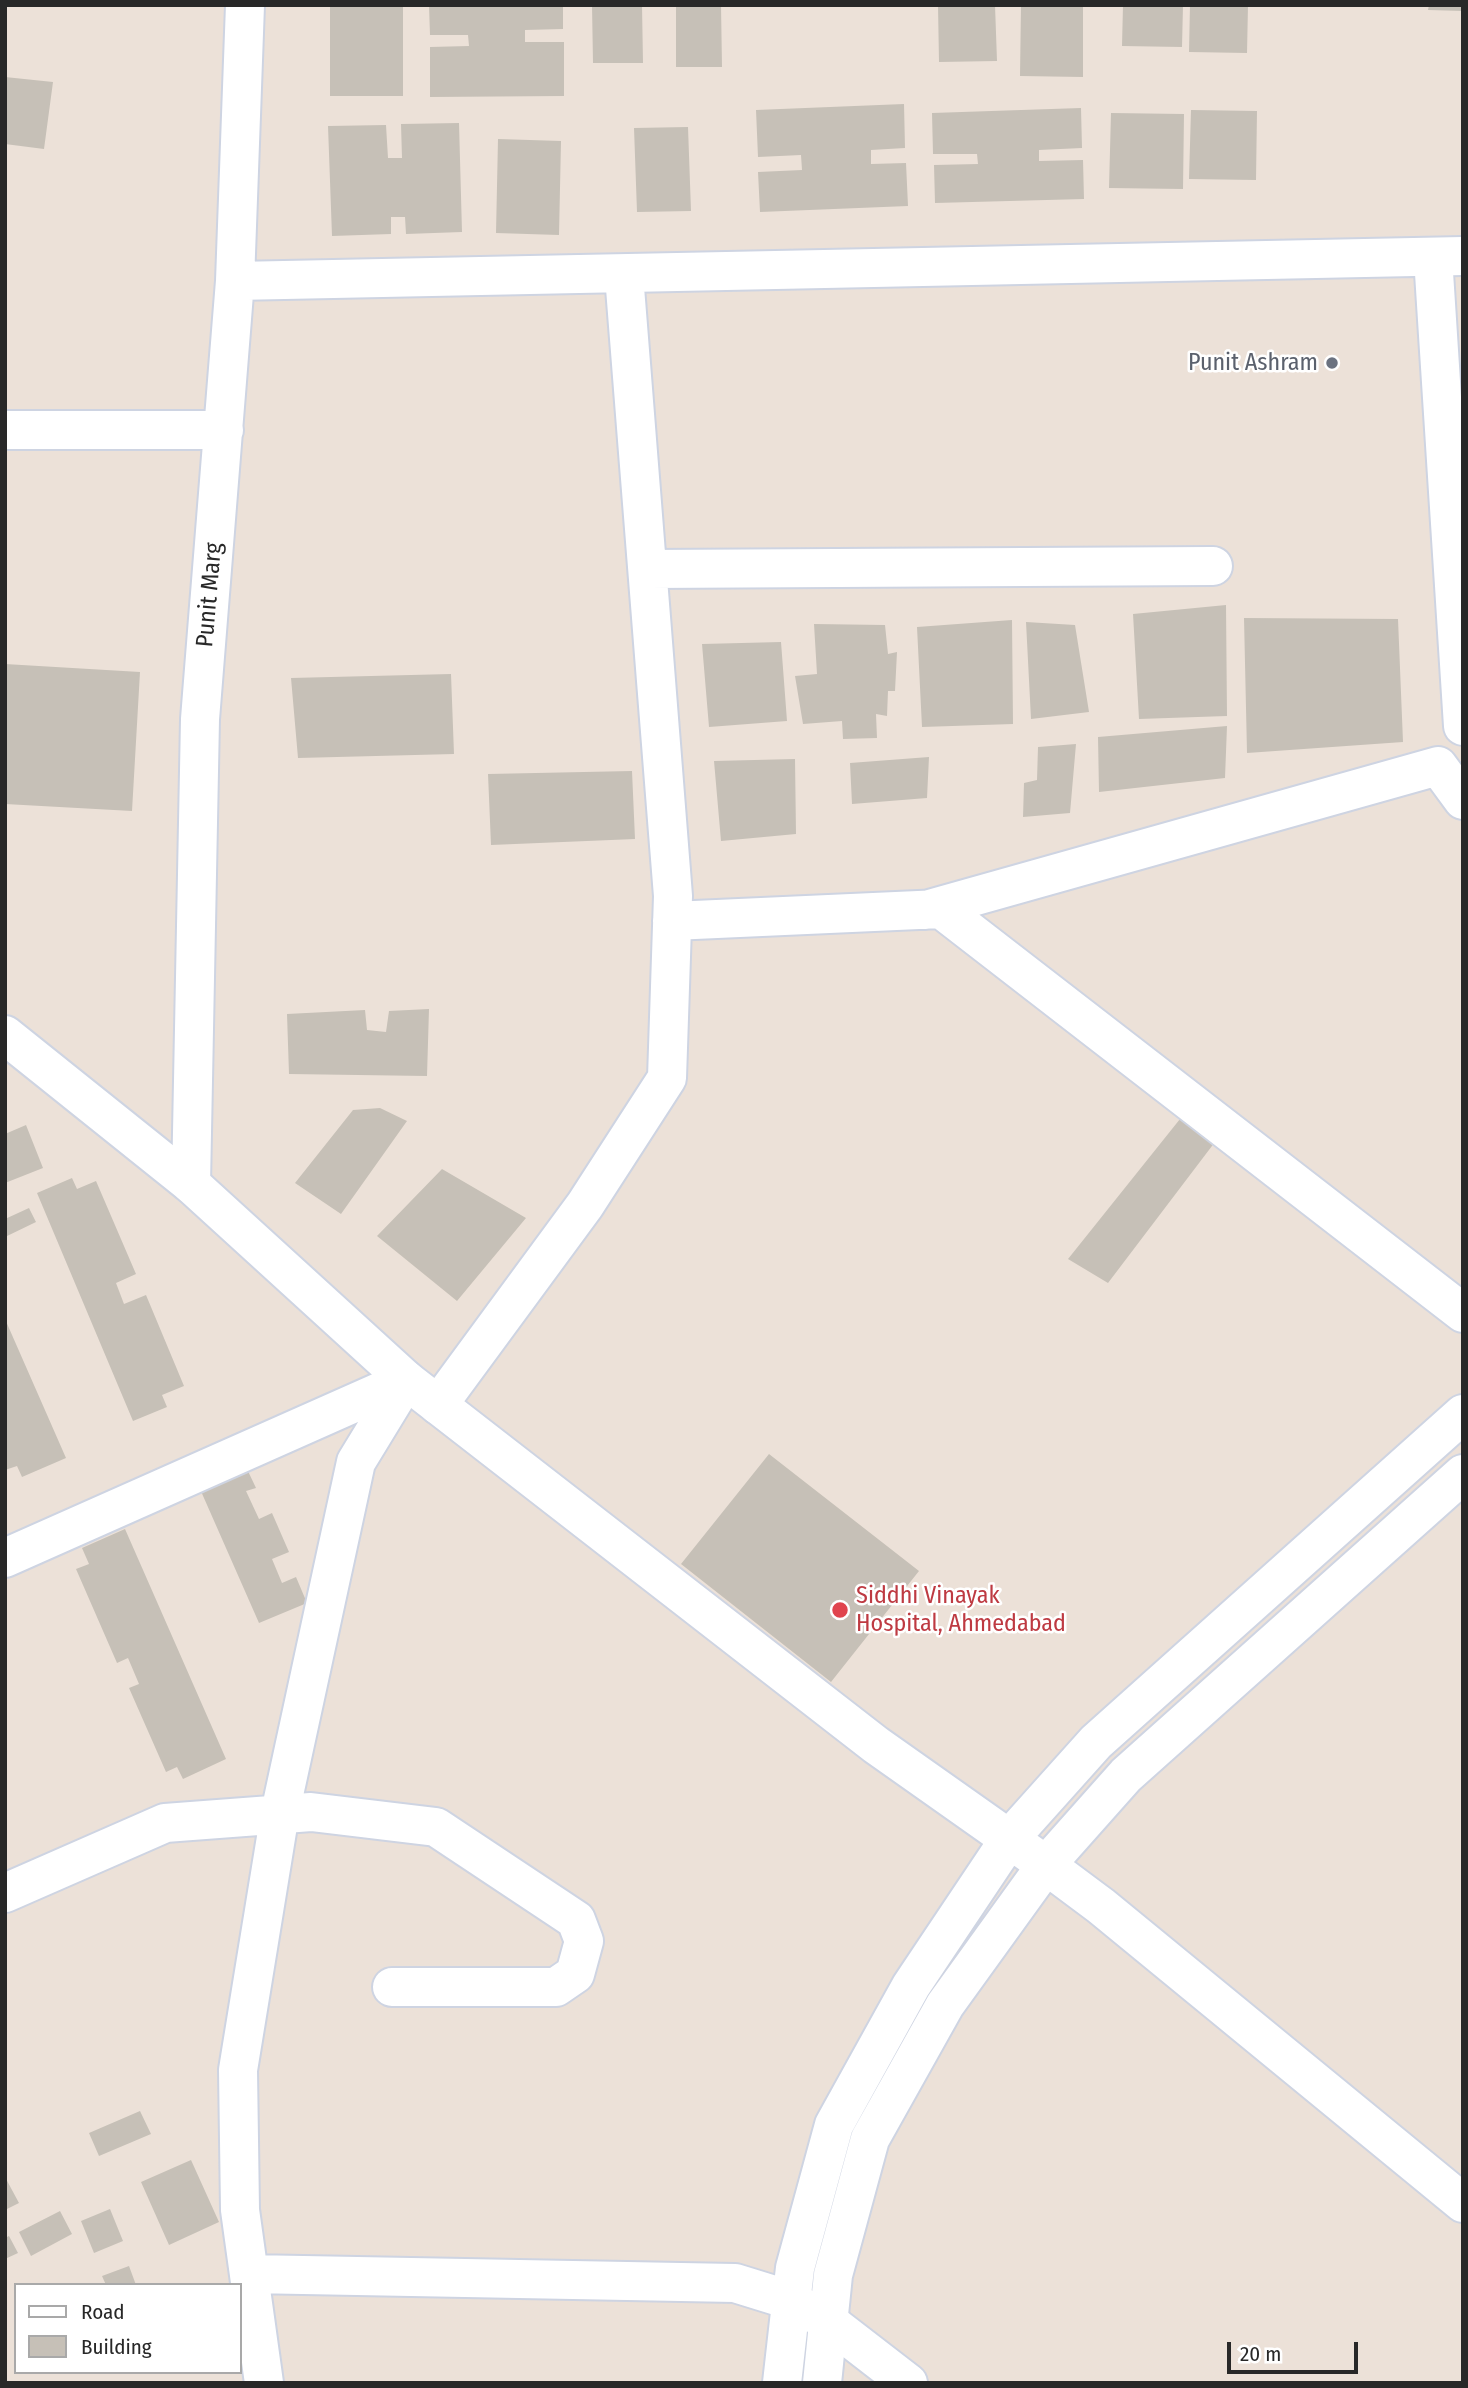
<!DOCTYPE html>
<html>
<head>
<meta charset="utf-8">
<style>
  body { margin:0 }
  #map { position:relative; width:1468px; height:2388px; overflow:hidden; background:#ece1d8; font-family:"Fira Sans Condensed",sans-serif }
  canvas { display:block }
  .frame { position:absolute; inset:0; border:7px solid #282828; pointer-events:none }
  .legend { position:absolute; left:14px; top:2283px; width:228px; height:91px; box-sizing:border-box; background:#fff; border:2px solid #a9a9a9; margin:0; padding:9px 12px; list-style:none; font-size:21px; color:#282828 }
  .legend li { display:flex; align-items:center; gap:14px; height:35px }
  .legend b { width:35px; border:2px solid #a9a9a9 }
  .scale { position:absolute; left:1227px; top:2342px; width:131px; height:32px; box-sizing:border-box; border:4px solid #282828; border-top:0; padding-left:9px; font-size:21px; line-height:24px; white-space:nowrap; color:#282828; -webkit-text-stroke:5px #fff; paint-order:stroke }
</style>
</head>
<body>
<div id="map">
<canvas width="1468" height="2388"></canvas>
<div class="frame"></div>
<ul class="legend">
<li><b style="height:9px;background:#fff"></b>Road</li>
<li><b style="height:19px;background:#c6c0b7"></b>Building</li>
</ul>
<div class="scale">20 m</div>
</div>
<script>
const ctx = document.querySelector('canvas').getContext('2d');
ctx.lineJoin = 'round';
function fill(path, color) { ctx.fillStyle = color; ctx.fill(path, 'evenodd'); }
const toPath = rows => new Path2D(rows.map(r => 'M' + r).join(''));
function trace(path, color, width, dash) { ctx.strokeStyle = color; ctx.lineWidth = width; ctx.lineCap = dash ? 'butt' : 'round'; ctx.setLineDash(dash || []); ctx.stroke(path); }
function drawText(font, color, halo, rows, align = 'center') {
  ctx.font = font + ' "Fira Sans Condensed",sans-serif'; ctx.lineWidth = 5; ctx.setLineDash([]); ctx.textBaseline = 'middle'; ctx.strokeStyle = halo; ctx.fillStyle = color; for (const [text, x, y, turn = 0] of rows) {
    ctx.save(); ctx.translate(x, y); ctx.rotate((+turn || 0) * Math.PI / 180); ctx.textAlign = isNaN(turn) ? turn : align; if (halo) ctx.strokeText(text, 0, 0); ctx.fillText(text, 0, 0); ctx.restore();
  }
}
fill(toPath([
  [330,5,403,5,403,96,330,96],
  [429,5,563,5,563,29,525,30,525,42,564,42,564,96,430,97,430,47,469,46,468,35,430,35],
  [592,5,642,5,643,63,593,63],
  [676,5,721,5,722,67,676,67],
  [938,5,995,5,997,61,939,62],
  [1021,5,1083,5,1083,77,1020,76],
  [1123,5,1183,5,1182,47,1122,46],
  [1190,5,1248,5,1247,53,1189,52],
  [1429,5,1463,5,1463,11,1428,10],
  [5,77,53,82,44,149,5,144],
  [904,104,905,148,871,150,871,164,906,163,908,206,760,212,758,172,802,170,801,155,758,157,756,110],
  [1081,108,1082,148,1039,150,1039,161,1083,160,1084,199,935,203,934,165,978,164,977,154,933,154,932,113],
  [1191,110,1257,111,1256,180,1189,179],
  [1111,113,1184,114,1183,189,1109,188],
  [459,123,462,232,406,234,405,217,391,217,391,234,332,236,328,126,386,125,388,158,402,158,401,124],
  [688,127,691,211,637,212,634,128],
  [498,139,561,141,559,235,496,233],
  [1226,605,1227,716,1139,719,1133,614],
  [1244,618,1398,619,1403,742,1247,753],
  [1012,620,1013,724,922,727,917,627],
  [1026,622,1075,625,1089,712,1031,719],
  [814,624,885,625,888,654,897,652,895,691,888,691,887,716,876,714,877,738,843,739,842,721,803,724,795,676,817,674],
  [781,642,787,721,709,727,702,644],
  [5,664,140,672,132,811,5,804],
  [451,674,454,754,298,758,291,678],
  [1227,726,1225,778,1099,792,1098,737],
  [1076,744,1070,813,1023,817,1024,783,1037,780,1038,747],
  [929,757,927,798,852,804,850,763],
  [795,759,796,834,721,841,714,761],
  [632,771,635,839,491,845,488,774],
  [429,1009,427,1076,289,1074,287,1014,365,1010,367,1030,386,1032,389,1011],
  [380,1108,407,1121,341,1214,295,1183,353,1110],
  [1184,1114,1215,1142,1108,1283,1068,1259],
  [26,1125,43,1168,5,1183,5,1134],
  [442,1169,526,1218,457,1301,377,1236],
  [72,1178,77,1189,96,1181,136,1274,116,1283,124,1304,146,1295,184,1386,162,1395,167,1407,133,1421,37,1193],
  [29,1208,36,1222,5,1237,5,1219],
  [5,1319,66,1458,22,1477,17,1466,5,1470],
  [769,1454,919,1571,831,1682,681,1564],
  [247,1469,256,1488,246,1491,259,1519,272,1513,289,1552,272,1559,282,1583,296,1577,307,1603,259,1623,200,1489],
  [125,1529,226,1759,183,1779,177,1767,166,1772,129,1688,139,1684,128,1658,117,1663,76,1569,89,1564,82,1548],
  [140,2111,151,2134,99,2156,89,2133],
  [191,2160,219,2222,169,2245,141,2182],
  [5,2177,19,2203,5,2210],
  [110,2209,123,2241,94,2253,81,2221],
  [60,2211,72,2234,31,2256,19,2232],
  [9,2236,18,2253,5,2259,5,2238],
  [129,2266,136,2285,106,2285,102,2276]
]), '#c6c0b7');
const street = toPath([
  [1433,257,1463,726],
  [235,281,1463,256],
  [5,430,224,430],
  [648,569,1213,566],
  [926,910,1438,766,1463,800],
  [672,921,941,909,1463,1313],
  [191,1184,200,719,235,281,245,5],
  [438,1405,585,1205,667,1078,673,896,624,275],
  [5,1558,406,1380],
  [1046,1865,1101,1906,1463,2203],
  [5,1893,165,1823,311,1812,436,1827,576,1920,584,1941,575,1974,556,1987,392,1987],
  [249,2274,735,2283,790,2300,829,2322,908,2383],
  [264,2383,240,2210,238,2070,280,1813,356,1462,406,1380]
]);
const secondary = toPath([
  [5,1035,191,1184,406,1380,876,1745,1046,1865],
  [782,2383,795,2268,834,2125,911,1986,1010,1838,1096,1742,1463,1414],
  [822,2383,833,2275,870,2139,945,2005,1046,1865,1126,1775,1463,1474]
]);
trace(street, '#ced4e2', 42);
trace(secondary, '#ced4e2', 42);
trace(street, '#fff', 38);
trace(secondary, '#fff', 38);
for (const [x, y, r, color] of [
  [1332,363,7,"#6b7280"],
  [840,1610,9,"#e0444e"]
]) { const dot = new Path2D(); dot.arc(x, y, r, 0, 2 * Math.PI); ctx.fillStyle = color; ctx.fill(dot); trace(dot, '#fff', 2.5); }
drawText('24px', '#5b616d', '#fff', [
  ["Punit Ashram",1318,363]
], 'right');
drawText('24px', '#282828', '#fff', [
  ["Punit Marg",210,595,-85]
]);
drawText('24px', '#be3a42', '#fff', [
  ["Siddhi Vinayak",856,1596],
  ["Hospital, Ahmedabad",856,1624]
], 'left');
</script>
</body>
</html>
